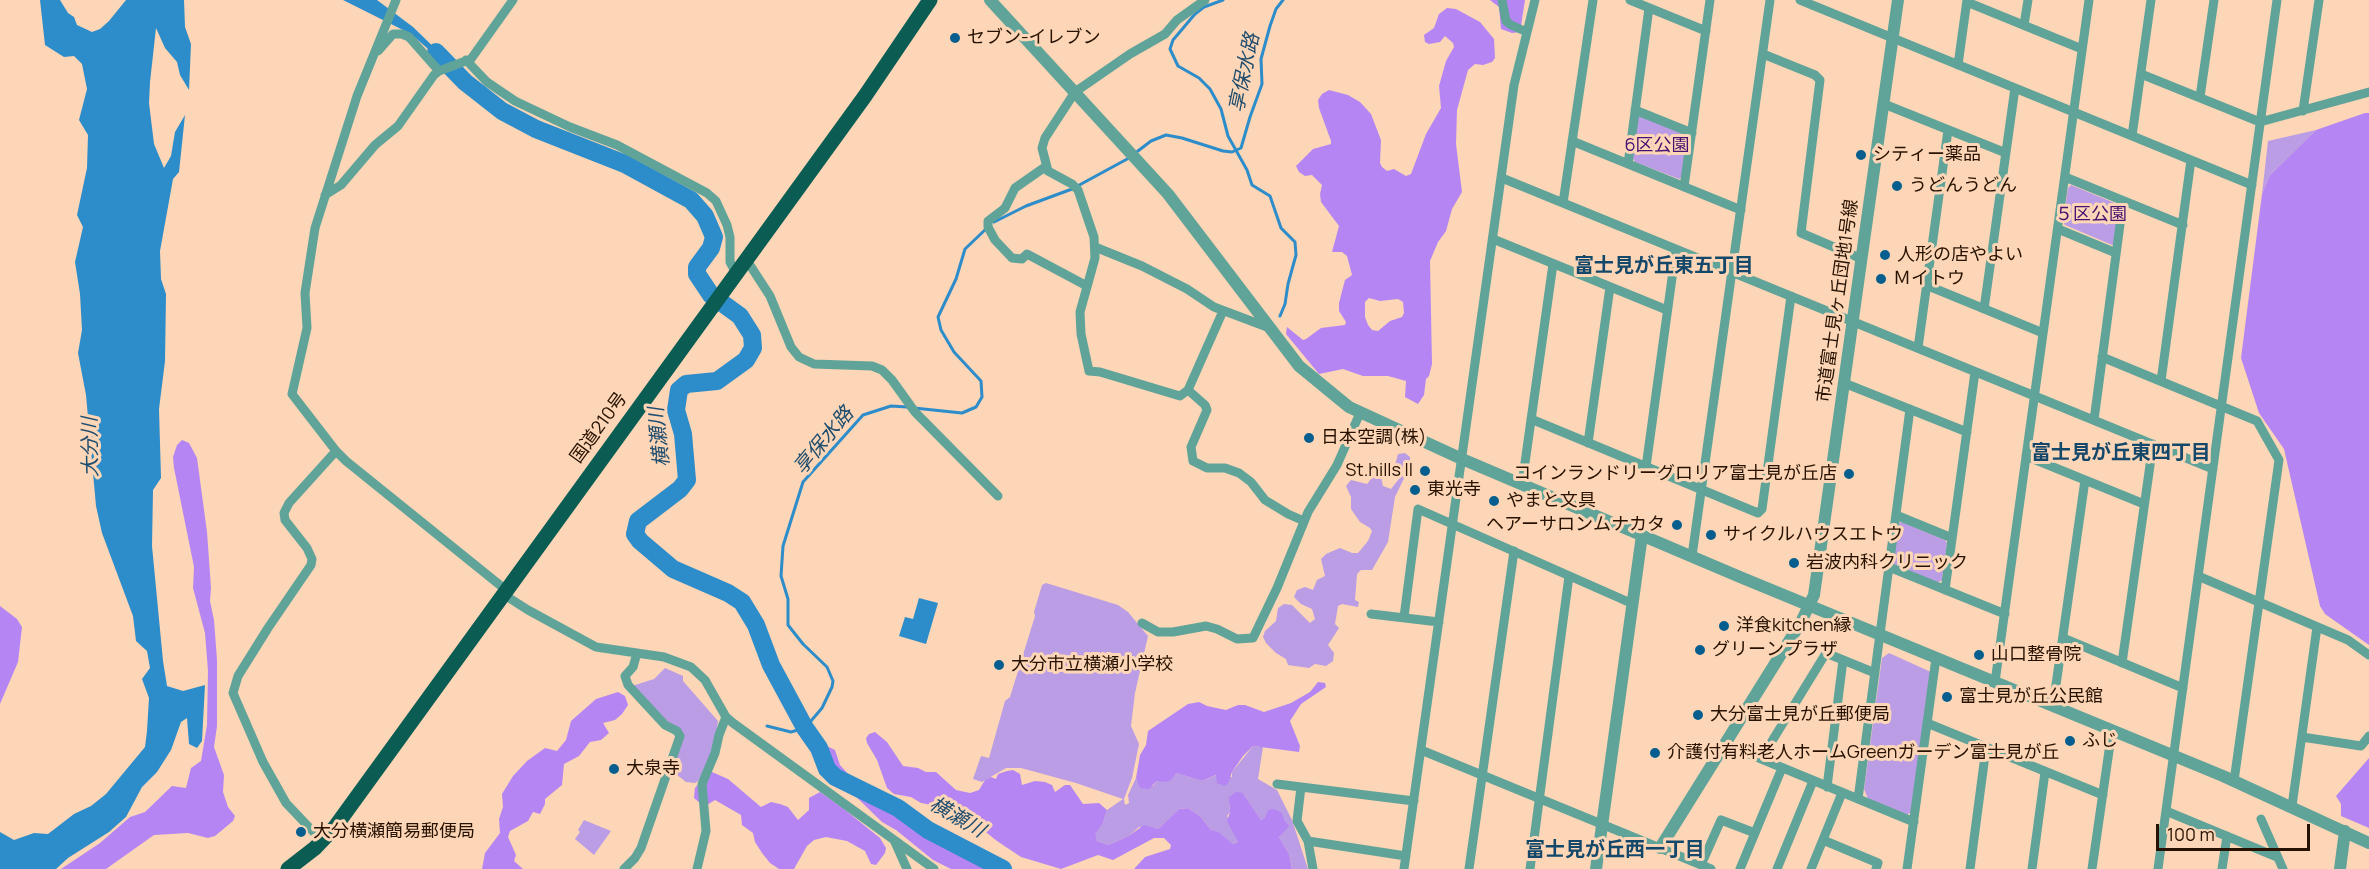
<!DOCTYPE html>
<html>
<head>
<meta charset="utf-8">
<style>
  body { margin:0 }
  #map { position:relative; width:2369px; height:869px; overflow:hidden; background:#fcd6b6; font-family:Manrope,sans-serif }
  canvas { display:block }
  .scale { position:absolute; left:2156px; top:824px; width:154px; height:27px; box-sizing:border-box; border:3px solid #271100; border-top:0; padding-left:8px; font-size:18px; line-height:21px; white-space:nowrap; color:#271100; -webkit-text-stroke:4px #fcd6b6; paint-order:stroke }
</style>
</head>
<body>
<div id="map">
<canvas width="2369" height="869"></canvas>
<div class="scale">100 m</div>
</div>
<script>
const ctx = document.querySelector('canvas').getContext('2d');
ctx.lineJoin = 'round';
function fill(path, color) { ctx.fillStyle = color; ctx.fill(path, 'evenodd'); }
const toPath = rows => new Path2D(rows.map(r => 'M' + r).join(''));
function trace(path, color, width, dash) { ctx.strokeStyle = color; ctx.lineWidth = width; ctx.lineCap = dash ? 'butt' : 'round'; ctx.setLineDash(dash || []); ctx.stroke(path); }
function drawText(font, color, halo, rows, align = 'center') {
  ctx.font = font + ' Manrope,"Noto Sans JP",sans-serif'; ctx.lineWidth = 6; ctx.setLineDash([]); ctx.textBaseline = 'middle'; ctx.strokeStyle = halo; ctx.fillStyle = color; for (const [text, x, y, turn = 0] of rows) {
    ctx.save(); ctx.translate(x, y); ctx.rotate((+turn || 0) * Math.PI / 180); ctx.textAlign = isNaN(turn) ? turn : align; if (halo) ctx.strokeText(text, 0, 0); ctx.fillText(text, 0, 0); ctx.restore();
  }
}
fill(toPath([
  [1641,115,1686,135,1688,138,1682,177,1679,179,1635,162,1632,157,1638,117],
  [2316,130,2270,175,2262,194,2268,141],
  [2071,185,2117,204,2120,208,2115,243,2112,245,2065,225,2063,222,2068,188],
  [1405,453,1410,457,1410,466,1395,497,1388,542,1372,570,1361,570,1357,574,1355,600,1359,602,1358,607,1342,604,1338,606,1335,624,1339,628,1328,645,1334,653,1333,661,1326,666,1315,664,1309,668,1288,665,1286,659,1276,653,1266,643,1263,637,1265,631,1276,621,1278,608,1284,604,1292,605,1310,623,1315,619,1312,609,1301,604,1294,597,1297,590,1305,587,1313,590,1317,580,1325,576,1321,559,1326,554,1340,548,1352,553,1358,553,1368,541,1372,531,1370,528,1360,522,1351,509,1351,497,1346,486,1351,480,1367,484,1375,474,1381,477,1383,486,1391,489,1402,475,1395,465,1398,454],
  [1902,522,1945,540,1947,543,1942,580,1937,583,1893,565,1896,524],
  [1046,583,1118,605,1128,612,1148,636,1135,693,1131,726,1139,744,1132,778,1124,799,1125,805,1129,803,1128,795,1136,778,1140,787,1153,786,1157,781,1176,773,1202,781,1217,775,1232,777,1232,772,1253,746,1263,747,1258,779,1277,790,1292,820,1308,869,1292,869,1289,854,1279,837,1281,833,1265,819,1261,820,1243,793,1229,801,1230,812,1227,816,1238,842,1233,844,1211,830,1201,817,1188,808,1179,809,1158,829,1139,827,1130,835,1109,845,1097,841,1094,834,1103,823,1107,810,1123,799,1076,783,1021,768,1006,768,982,782,973,779,981,756,989,758,1005,701,1010,697,1035,616,1034,612,1042,585],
  [1889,653,1931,672,1912,812,1906,815,1868,799,1864,789,1882,658],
  [665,668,683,676,683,681,718,721,714,748,706,769,698,781,695,783,686,782,672,771,682,736,632,686,654,679],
  [584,820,611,831,594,855,575,839,580,832,578,830]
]), '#ba9de4');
fill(toPath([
  [1490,0,1525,0,1520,32,1512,33,1501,29,1499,7],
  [1447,8,1456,9,1480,22,1494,39,1495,58,1492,62,1483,65,1475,64,1468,70,1457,110,1456,144,1462,192,1452,209,1446,231,1438,242,1430,261,1432,364,1429,376,1426,379,1424,395,1418,404,1405,397,1406,381,1388,376,1363,376,1343,369,1319,374,1286,334,1287,327,1303,340,1306,339,1321,328,1345,325,1346,322,1339,311,1339,303,1345,280,1352,275,1347,256,1342,252,1332,252,1339,226,1321,202,1320,194,1322,185,1312,175,1305,176,1299,172,1296,166,1313,149,1331,144,1331,141,1319,108,1318,100,1322,94,1329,90,1348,95,1360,102,1371,114,1381,140,1380,163,1382,167,1387,171,1394,169,1406,176,1411,174,1426,134,1441,108,1439,86,1446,61,1454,47,1453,43,1445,36,1440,42,1429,44,1425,42,1424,35,1434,28,1439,14],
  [1369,298,1380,301,1398,299,1403,302,1404,313,1402,317,1390,321,1378,331,1372,330,1368,325,1365,317,1365,302],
  [2365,113,2369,113,2369,645,2325,614,2320,606,2284,449,2259,413,2241,358,2262,194,2270,175,2316,130],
  [182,440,189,443,197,458,207,532,211,588,210,601,214,620,217,660,217,726,214,747,224,775,223,792,228,807,235,816,233,821,215,836,208,838,188,833,154,835,106,869,61,869,100,843,130,817,145,812,172,786,186,788,191,768,201,761,207,725,208,671,205,633,193,588,194,567,174,468,173,457,177,445],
  [0,606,17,619,22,627,18,662,0,704],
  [1318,682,1325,683,1326,687,1301,704,1290,721,1300,746,1299,752,1253,746,1243,756,1232,772,1228,784,1224,786,1217,783,1216,775,1202,781,1176,773,1171,780,1166,782,1157,781,1149,789,1140,788,1136,778,1140,755,1146,745,1148,731,1188,704,1199,702,1207,706,1226,710,1238,705,1245,705,1264,712,1291,703,1310,692],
  [618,692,625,696,628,705,622,714,615,720,603,723,609,733,601,740,590,742,579,756,564,764,562,785,545,799,545,804,540,814,533,812,528,821,510,831,508,837,516,855,514,861,523,869,482,869,485,853,500,833,499,819,503,807,502,794,513,776,527,761,545,748,557,751,566,740,571,721,596,699],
  [875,732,887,742,903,766,918,768,926,772,936,772,956,790,970,793,979,790,985,780,991,777,996,779,998,774,1007,771,1013,770,1020,774,1022,785,1035,781,1045,782,1052,785,1055,792,1065,785,1070,785,1083,804,1099,803,1107,810,1103,823,1095,834,1097,841,1109,845,1130,835,1144,825,1158,829,1179,809,1188,808,1201,817,1211,830,1218,832,1233,844,1238,842,1227,821,1230,812,1229,801,1229,797,1236,792,1243,793,1261,820,1265,818,1268,810,1274,809,1282,813,1284,820,1289,826,1279,837,1289,854,1292,869,1134,869,1145,857,1170,849,1171,845,1164,838,1154,838,1113,860,1098,855,1061,869,1021,857,997,841,967,817,948,808,921,803,911,797,894,794,887,788,877,760,867,743,866,738,869,734],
  [825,745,835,750,840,765,858,785,889,803,931,834,998,869,951,869,933,860,896,830,882,822,841,782,826,761,822,748],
  [2369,758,2369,828,2341,816,2341,804,2336,796],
  [712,772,728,779,761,807,771,802,780,804,788,807,798,820,809,810,809,798,820,792,844,809,880,838,886,848,885,853,876,865,871,864,865,851,847,841,826,837,814,840,807,846,794,869,779,869,770,863,762,853,755,842,753,833,742,825,741,815,715,800,707,805,701,804,694,798,695,788,707,773]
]), '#b586f3');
fill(toPath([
  [40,0,60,0,68,13,74,17,77,25,92,32,100,29,109,21,126,0,184,0,185,27,191,44,189,90,180,75,177,62,165,48,156,28,150,82,149,103,154,144,164,168,171,156,175,132,185,115,179,172,173,179,160,251,161,279,166,294,165,361,159,409,161,478,153,490,152,546,163,661,167,686,183,691,205,685,202,741,197,748,189,744,187,718,181,722,171,750,157,772,142,787,126,817,109,832,68,858,56,869,0,869,0,832,14,840,34,833,48,834,74,814,91,806,106,794,145,747,147,731,149,698,142,679,150,668,147,651,136,641,133,616,102,533,96,506,86,395,78,353,82,330,80,294,75,262,83,227,77,215,87,168,88,135,79,120,87,89,82,64,74,56,64,57,45,45],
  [343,0,377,0,413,27,448,61,441,66,427,48,411,34],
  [919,598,938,603,926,644,899,636,905,617,913,619]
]), '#2d8cca');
trace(toPath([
  [1223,0,1204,7,1195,14,1173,40,1170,49,1178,66,1199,78,1210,89,1221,109,1228,136,1247,170,1252,185,1270,196,1281,228,1295,242,1296,255,1288,284,1285,304,1280,316],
  [1134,154,1151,141,1166,135,1182,138,1223,151,1232,152,1241,148,1250,117,1262,84,1261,59,1270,26,1276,9,1283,0],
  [994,222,1026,206,1072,189,1129,158],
  [914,408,962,413,976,407,982,397,981,381,954,352,941,330,938,317,956,279,965,249,987,228],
  [767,726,791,732,805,728,822,708,832,687,833,681,827,667,803,644,788,625,788,599,781,576,783,546,803,482,863,415,891,406,907,407]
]), '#2d8cca', 3);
trace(toPath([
  [436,52,465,82,502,111,536,129,625,164,691,200,705,216,714,237,711,248,697,267,697,274,711,295,740,316,752,335,753,348,746,360,717,381,686,384,679,390,676,410,683,434,687,480,680,489,638,521,635,534,640,541,673,569,728,593,742,602,756,625,771,665,805,728,819,748,827,769,835,777,898,808,928,830,1003,869]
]), '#2d8cca', 18);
trace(toPath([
  [396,0,357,96,315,228,305,293,307,328,292,394,336,451,346,461,506,590],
  [1205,0,1177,20,1165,34,1130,54,1075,92,1045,138,1042,148,1048,171,1072,184,1078,190,1094,237,1095,258,1080,312,1081,334,1089,371,1100,372,1180,396,1188,390,1223,311],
  [1502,0,1506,21,1511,25,1527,32],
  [1630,0,1706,31],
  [1800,0,2252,185],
  [1967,2,2082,49],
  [2024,25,2028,0],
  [378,51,393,34,402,34,409,37,439,71],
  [1763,54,1815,75,1820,80,1801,233,1862,259],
  [466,60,487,82,515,101,570,127,617,145,707,193,716,201,727,225,730,237,730,262,736,273],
  [1958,65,1967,0],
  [2141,74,2260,122,2369,92],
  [2200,97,2214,0],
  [1884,104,2006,153],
  [1635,110,1692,133],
  [2303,111,2319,0],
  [2132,136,2151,0],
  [1572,141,1741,210],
  [1628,164,1649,8],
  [1045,167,1015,188,1005,208,988,221,988,227,995,240,1012,258,1022,259,1027,254,1087,286],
  [2065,177,2183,225],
  [1502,178,2213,469],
  [1684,187,1710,0],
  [325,195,341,185,375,145,398,126,434,75,439,71,471,59,513,0],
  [1563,203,1593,0],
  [2058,229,2116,253],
  [1493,239,1667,310],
  [1095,247,1142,266,1187,289,1214,307,1267,327],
  [746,259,770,296,791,347,799,357,814,364,872,366,882,370,892,380,915,412,998,496],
  [1926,285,2043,333],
  [1984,309,2015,88],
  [1918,348,1948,130],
  [2102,357,2257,421,2279,460,2234,781],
  [2161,381,2191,160],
  [1844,383,1967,432],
  [1188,390,1205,405,1207,410,1191,447,1193,461,1207,468,1225,468,1239,473,1251,482,1265,500,1288,514,1304,521],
  [1531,419,1758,513,1762,509,1791,296],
  [2094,420,2123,202],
  [1588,443,1610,287],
  [2026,456,2144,504],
  [1646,467,1676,249],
  [1522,484,1553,264],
  [1896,515,1952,538],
  [1692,556,1770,0],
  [1889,567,2005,614],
  [2198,576,2348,640,2369,655],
  [1945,590,1975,372],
  [503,594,528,610,596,647,664,657,691,667,705,680,726,717,733,723,934,869],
  [1371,614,1439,622],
  [1404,617,1418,509,1633,604],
  [1142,623,1158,632,1173,632,1206,626,1217,629,1237,639,1253,638,1277,588,1308,512,1337,465,1360,413],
  [2063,638,2183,688],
  [2122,663,2153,444],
  [1995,682,2089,0],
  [2053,706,2085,480],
  [1927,723,2103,795],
  [2302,737,2361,746,2369,736],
  [1725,744,1914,822],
  [1421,750,1711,869],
  [1761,759,1826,653,1875,673],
  [1277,784,1414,801],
  [1301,787,1297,821,1308,841,1313,869],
  [1827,787,1843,660],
  [1858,799,1910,409],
  [2292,806,2317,627],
  [2166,811,2277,857],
  [2261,819,2283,869],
  [894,840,907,869],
  [1823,840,1878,863,1876,869],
  [322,841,286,803,263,762,233,693,238,676,268,628,311,565,312,559,307,548,285,520,284,513,289,503,336,451],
  [1308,841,1406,856],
  [1701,865,1721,820,1755,833],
  [624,869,635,858,641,848,680,736,677,731,665,725,628,685,625,676,633,667,637,653],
  [697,869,706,831,702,784,715,753,719,735,726,717],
  [1404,869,1514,85,1535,0],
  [1469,869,1514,551],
  [1530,869,1569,576],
  [1740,869,1782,768],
  [1777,869,1813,781],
  [1811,869,1842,793],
  [1907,869,1936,658],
  [1970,869,1986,748],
  [2032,869,2045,772],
  [2092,869,2112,730],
  [2158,869,2277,0],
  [2222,869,2227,836]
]), '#60a499', 9);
trace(toPath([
  [990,0,1168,194,1299,366,1349,407,1462,459,1740,577,2223,776,2369,843],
  [1660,848,1801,622,1814,595,1898,0],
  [1596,869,1642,535],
  [2340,869,2345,831]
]), '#60a499', 12);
trace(toPath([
  [288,869,315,848,335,827,865,96,930,0]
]), '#0b5c53', 15);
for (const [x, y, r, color] of [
  [955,38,6,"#065e8f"],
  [1861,155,6,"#065e8f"],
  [1897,186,6,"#065e8f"],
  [1885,255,6,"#065e8f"],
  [1881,279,6,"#065e8f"],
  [1309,438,6,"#065e8f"],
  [1425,471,6,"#065e8f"],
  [1849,474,6,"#065e8f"],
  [1415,490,6,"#065e8f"],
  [1494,501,6,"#065e8f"],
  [1677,525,6,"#065e8f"],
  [1711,535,6,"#065e8f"],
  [1794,563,6,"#065e8f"],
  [1724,626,6,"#065e8f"],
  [1700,650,6,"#065e8f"],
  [1979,655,6,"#065e8f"],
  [999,665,6,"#065e8f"],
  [1947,697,6,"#065e8f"],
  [1698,715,6,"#065e8f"],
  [2070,741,6,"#065e8f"],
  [1655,753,6,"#065e8f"],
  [614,769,6,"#065e8f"],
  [301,832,6,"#065e8f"]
]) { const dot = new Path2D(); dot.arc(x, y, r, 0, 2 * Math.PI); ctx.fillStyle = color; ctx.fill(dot); trace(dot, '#fcd6b6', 2); }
drawText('18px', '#271100', '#fcd6b6', [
  ["セブン-イレブン",967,38],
  ["シティー薬品",1873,155],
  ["うどんうどん",1909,186],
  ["人形の店やよい",1897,255],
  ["Ｍイトウ",1893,279],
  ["日本空調(株)",1321,438],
  ["St.hills II",1413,471,"right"],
  ["コインランドリーグロリア富士見が丘店",1837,474,"right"],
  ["東光寺",1427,490],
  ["やまと文具",1506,501],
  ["ヘアーサロンムナカタ",1665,525,"right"],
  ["サイクルハウスエトウ",1723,535],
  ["岩波内科クリニック",1806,563],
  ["洋食kitchen縁",1736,626],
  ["グリーンプラザ",1712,650],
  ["山口整骨院",1991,655],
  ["大分市立横瀬小学校",1011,665],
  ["富士見が丘公民館",1959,697],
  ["大分富士見が丘郵便局",1710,715],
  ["ふじ",2082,741],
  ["介護付有料老人ホームGreenガーデン富士見が丘",1667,753],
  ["大泉寺",626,769],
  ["大分横瀬簡易郵便局",313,832]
], 'left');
drawText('18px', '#451172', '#fcd6b6', [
  ["6区公園",1657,146],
  ["５区公園",2091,215]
]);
drawText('18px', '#271100', '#fcd6b6', [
  ["市道富士見ヶ丘団地1号線",1838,301,-82],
  ["国道210号",599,428,-54]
]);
drawText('italic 20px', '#1e4d6f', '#fcd6b6', [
  ["享保水路",1245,73,-78],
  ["横瀬川",660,437,-96],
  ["享保水路",824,441,-50],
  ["大分川",91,447,-91],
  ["横瀬川",957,818,30]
]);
drawText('bold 20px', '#14486b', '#fcd6b6', [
  ["富士見が丘東五丁目",1664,266],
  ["富士見が丘東四丁目",2121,453],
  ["富士見が丘西一丁目",1615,850]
]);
</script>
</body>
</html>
